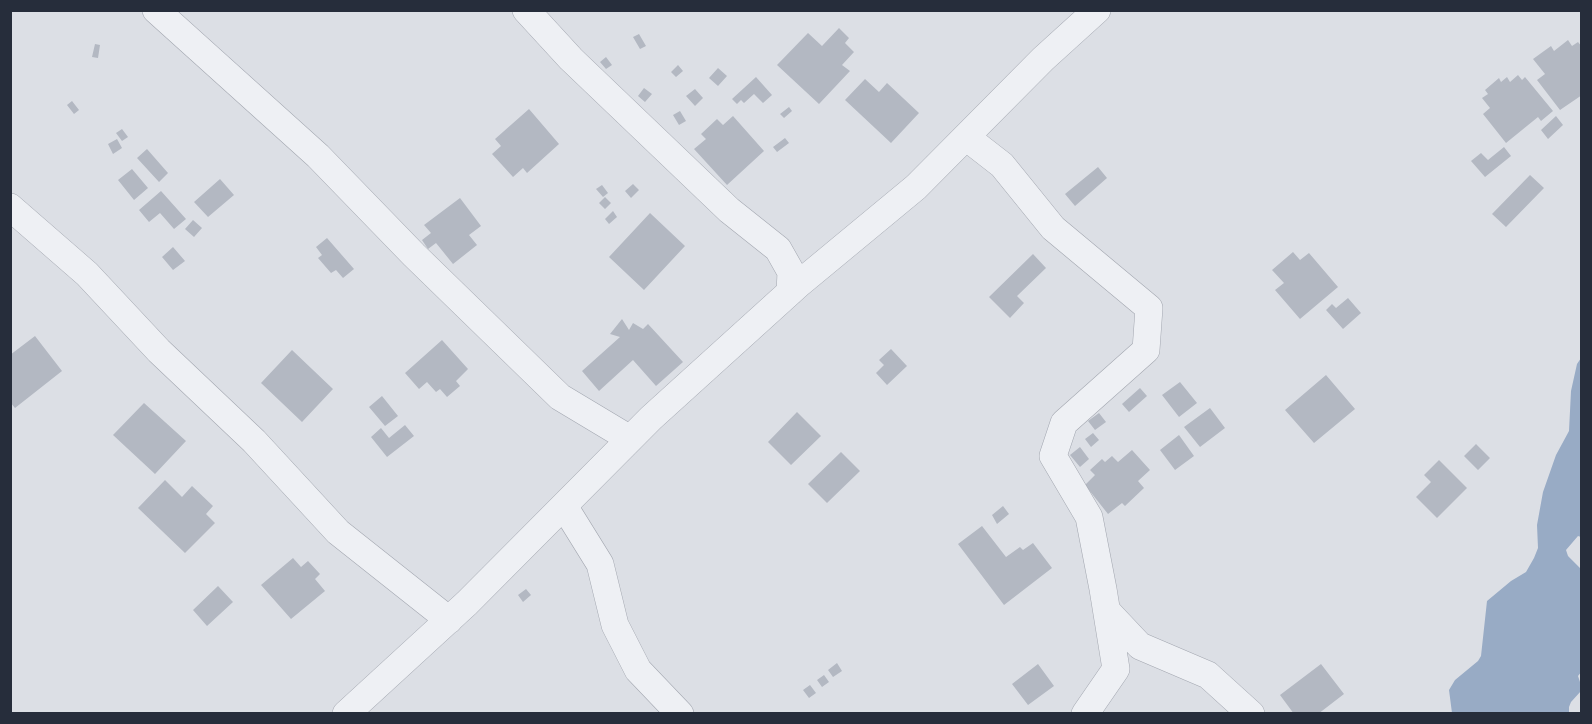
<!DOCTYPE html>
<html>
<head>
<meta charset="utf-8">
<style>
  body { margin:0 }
  #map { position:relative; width:1592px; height:724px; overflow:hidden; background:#dcdfe5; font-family:Karla,sans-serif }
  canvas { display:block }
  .frame { position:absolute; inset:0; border:12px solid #262d3b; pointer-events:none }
</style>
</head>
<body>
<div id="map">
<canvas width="1592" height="724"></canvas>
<div class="frame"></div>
</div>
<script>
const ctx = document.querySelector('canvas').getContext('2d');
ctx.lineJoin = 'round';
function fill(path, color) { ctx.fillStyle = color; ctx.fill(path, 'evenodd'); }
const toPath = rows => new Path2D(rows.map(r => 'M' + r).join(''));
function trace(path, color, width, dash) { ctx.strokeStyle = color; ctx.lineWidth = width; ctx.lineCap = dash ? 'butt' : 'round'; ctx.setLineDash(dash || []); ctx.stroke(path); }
fill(toPath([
  [1581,358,1581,537,1578,536,1566,550,1568,556,1581,569,1582,671,1578,676,1581,685,1581,691,1571,702,1569,707,1569,713,1452,713,1449,690,1455,680,1478,661,1481,656,1487,601,1511,581,1526,572,1534,558,1538,548,1537,525,1543,492,1556,455,1569,431,1571,391,1577,364]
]), '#98abc5');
fill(toPath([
  [839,28,849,38,845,43,854,52,842,65,850,71,819,104,777,65,808,33,822,46],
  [639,34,646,46,640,49,633,37],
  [1568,40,1572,46,1578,42,1582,47,1582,95,1560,110,1537,80,1545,74,1533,59,1551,46,1554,51],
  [95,44,100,45,98,58,92,57],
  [606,57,612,65,606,69,600,62],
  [678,65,683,71,676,77,671,72],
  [718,68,727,76,718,86,709,78],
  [1518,75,1522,80,1525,77,1553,111,1541,121,1538,117,1506,143,1483,114,1490,108,1482,98,1488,94,1485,90,1499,78,1501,82,1507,77,1510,82],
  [756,77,772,95,763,103,754,94,744,103,741,100,737,104,732,99],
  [865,79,879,92,887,83,919,113,891,143,845,100],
  [644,88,652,94,645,102,638,96],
  [695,89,703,98,695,106,686,96],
  [72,101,79,110,74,114,67,105],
  [789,107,792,111,784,118,780,114],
  [529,109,559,144,527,173,523,168,513,177,492,154,501,146,495,139],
  [680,111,686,121,679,125,673,115],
  [733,116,764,151,727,185,694,149,706,139,701,134,717,119,723,125],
  [1556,116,1563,125,1548,139,1541,130],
  [122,129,128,137,122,141,116,133],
  [785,138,789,143,777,152,773,147],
  [117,139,122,148,113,154,108,144],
  [1504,147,1511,156,1485,177,1471,161,1481,153,1488,160],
  [147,149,168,173,159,182,137,158],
  [1098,167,1107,178,1075,206,1065,194],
  [132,169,148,188,134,200,118,180],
  [1530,175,1544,188,1506,227,1492,214],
  [220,179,234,195,208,217,194,202],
  [633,184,639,190,631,198,625,191],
  [602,185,608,193,603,197,596,189],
  [161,191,186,219,174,229,160,213,149,222,139,210],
  [605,197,611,203,605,209,599,203],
  [460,198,481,226,469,235,477,245,453,264,436,243,428,249,422,240,431,233,424,225],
  [613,211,617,217,609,224,605,219],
  [650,213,685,246,644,290,609,257],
  [193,220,202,228,194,237,185,229],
  [327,238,354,269,343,278,336,270,331,273,318,258,322,255,316,247],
  [173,247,185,261,173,270,162,257],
  [1293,252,1300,260,1309,253,1338,287,1300,319,1275,290,1284,283,1272,270],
  [1033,254,1046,268,1017,296,1024,303,1010,318,989,297],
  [1348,298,1361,313,1343,329,1326,310,1332,304,1336,308],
  [622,319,629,330,633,323,643,329,648,324,683,362,656,386,633,360,599,391,582,371,620,337,610,334],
  [35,336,62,371,15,408,10,402,10,355],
  [442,340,468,369,456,381,460,386,447,397,440,389,436,392,427,382,419,389,405,373],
  [891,349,907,366,887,385,876,373,884,365,879,360],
  [292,350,333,389,302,422,261,383],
  [1326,375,1355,409,1314,443,1285,410],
  [1180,382,1197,403,1179,417,1162,395],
  [1140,388,1147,396,1129,412,1122,404],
  [382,396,398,416,385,426,369,407],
  [144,403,186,441,155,474,113,435],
  [1210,408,1225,428,1200,447,1184,427],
  [797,412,821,436,791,465,768,442],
  [1099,413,1106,422,1095,430,1088,421],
  [405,425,414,436,387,457,371,437,381,428,389,438],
  [1093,433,1099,440,1091,447,1085,439],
  [1179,435,1194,456,1175,470,1160,450],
  [1476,444,1490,458,1478,470,1464,456],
  [1080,447,1089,459,1080,467,1070,455],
  [1132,450,1150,470,1138,481,1144,488,1125,506,1122,503,1108,514,1085,485,1095,475,1090,470,1102,459,1105,462,1112,456,1118,462],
  [841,452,860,471,827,503,808,484],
  [1439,460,1467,488,1437,518,1416,497,1431,482,1424,475],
  [165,480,182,497,192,486,213,506,206,514,215,523,185,553,138,508],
  [1003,506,1009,514,997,524,992,515],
  [982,526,1006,557,1020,547,1023,550,1033,543,1052,568,1004,605,958,544],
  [293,558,301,567,308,561,320,574,315,579,325,591,291,619,261,585],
  [218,586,233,602,207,626,193,610],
  [526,589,531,595,523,602,518,595],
  [837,663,842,671,833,677,828,670],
  [1038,664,1054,686,1028,705,1012,684],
  [1321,664,1344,694,1318,714,1294,714,1280,695],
  [824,675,829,682,822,687,817,680],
  [810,685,816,693,809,698,803,690]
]), '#b3b8c2');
const minor = toPath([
  [156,10,318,156,414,255,560,397,630,439],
  [526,10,571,59,729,210,778,249,791,272,790,292],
  [966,137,1002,165,1053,228,1149,308,1146,350,1064,423,1053,456,1089,517,1103,589,1116,669,1085,714],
  [10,207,87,274,159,351,254,441,338,532,449,620],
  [564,506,600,564,615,625,638,670,680,714],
  [1107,611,1140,646,1208,675,1251,714],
  [346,714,467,603,651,418,800,283,916,187,1043,59,1097,10]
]);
trace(minor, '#a2a6af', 28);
trace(minor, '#eef0f4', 27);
</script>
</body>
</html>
